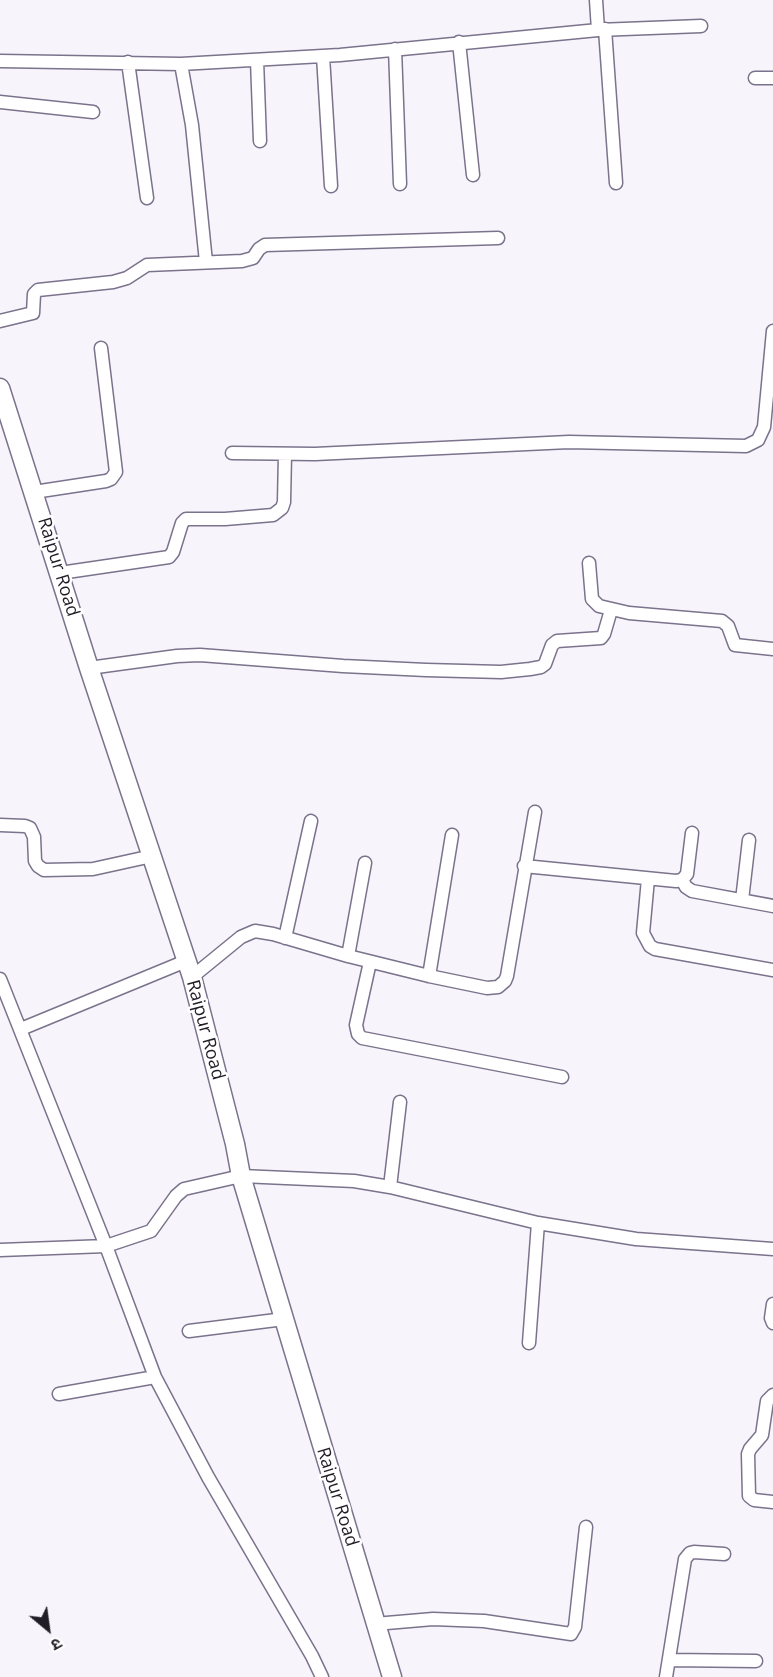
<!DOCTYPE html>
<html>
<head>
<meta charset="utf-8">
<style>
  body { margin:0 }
  #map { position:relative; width:773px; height:1677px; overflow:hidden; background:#f7f5fb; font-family:"Open Sans","Noto Sans Devanagari",sans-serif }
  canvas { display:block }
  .north { position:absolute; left:18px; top:1599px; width:60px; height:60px; -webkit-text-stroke:4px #fff; paint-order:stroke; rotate:151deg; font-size:16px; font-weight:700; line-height:24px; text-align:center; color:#211d27 }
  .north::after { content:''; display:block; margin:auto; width:21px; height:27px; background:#211d27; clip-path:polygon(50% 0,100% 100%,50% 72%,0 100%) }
</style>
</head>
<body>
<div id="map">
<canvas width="773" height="1677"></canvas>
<div class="north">उ</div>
</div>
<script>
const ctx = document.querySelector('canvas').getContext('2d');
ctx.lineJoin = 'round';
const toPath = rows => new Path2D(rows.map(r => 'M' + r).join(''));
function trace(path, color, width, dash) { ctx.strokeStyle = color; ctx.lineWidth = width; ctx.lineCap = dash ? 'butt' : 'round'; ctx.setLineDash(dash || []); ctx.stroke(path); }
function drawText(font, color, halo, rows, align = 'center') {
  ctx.font = font + ' "Open Sans",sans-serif'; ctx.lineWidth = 5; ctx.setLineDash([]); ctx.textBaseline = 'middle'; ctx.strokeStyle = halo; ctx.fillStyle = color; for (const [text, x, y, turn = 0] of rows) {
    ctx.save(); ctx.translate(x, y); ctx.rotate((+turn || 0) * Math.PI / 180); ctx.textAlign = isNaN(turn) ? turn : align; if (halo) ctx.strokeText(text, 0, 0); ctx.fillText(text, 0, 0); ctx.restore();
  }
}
const minor = toPath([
  [596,0,598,30],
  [605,29,616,183],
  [459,42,473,175],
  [395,49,400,184],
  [323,56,331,186],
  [257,60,260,141],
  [0,61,181,64,340,55,598,30,701,26],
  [128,62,147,198],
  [181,64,192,125,206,262],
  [755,78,773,78],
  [0,102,93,112],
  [0,321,33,313,34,294,38,290,113,282,127,278,147,265,242,261,253,258,259,249,265,245,498,238],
  [232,453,315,454,569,442,746,446,758,440,764,427,773,331],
  [34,492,106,481,111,479,116,472,101,348],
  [589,563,592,599,599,606,629,613,722,621,728,626,735,645,773,649],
  [60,573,169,557,173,552,182,523,186,519,225,519,273,515,282,508,284,502,285,454],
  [89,668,177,656,200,655,343,666,426,670,501,672,530,669,541,667,545,664,552,645,557,641,601,638,604,634,611,610],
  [0,825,25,826,30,828,34,837,35,861,38,866,44,870,93,869,152,856],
  [524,866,676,881,682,880,687,874,692,833],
  [648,879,643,933,650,946,655,949,773,970],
  [682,880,686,887,692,891,773,906],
  [742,900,749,840],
  [285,938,311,821],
  [348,956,365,863],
  [370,962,356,1025,358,1034,362,1038,562,1077],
  [429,976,452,835],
  [192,977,241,937,255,931,273,934,348,956,429,976,487,988,498,987,505,981,507,976,535,812],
  [0,979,106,1246,155,1377,208,1477,312,1656,322,1677],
  [21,1029,186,961],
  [390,1187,400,1102],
  [0,1250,106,1246,151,1231,176,1196,184,1189,241,1176,354,1181,390,1187,538,1223,636,1239,773,1249],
  [773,1304,771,1318,773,1323],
  [189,1331,284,1319],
  [529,1343,538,1223],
  [59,1394,155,1377],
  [773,1395,767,1401,762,1435,750,1449,748,1454,749,1496,754,1500,773,1502],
  [375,1624,433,1619,484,1621,571,1634,575,1627,586,1527],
  [669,1660,756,1661],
  [666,1677,685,1559,690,1553,694,1552,724,1554]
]);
const secondary = toPath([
  [0,388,89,668,192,977,235,1144,241,1176,392,1677]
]);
trace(minor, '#7b728c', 15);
trace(secondary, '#7b728c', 21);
trace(minor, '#fff', 12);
trace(secondary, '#fff', 18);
drawText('18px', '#211d27', '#fff', [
  ["Raipur Road",58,567,73],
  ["Raipur Road",205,1030,75],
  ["Raipur Road",337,1497,73]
]);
</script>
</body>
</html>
